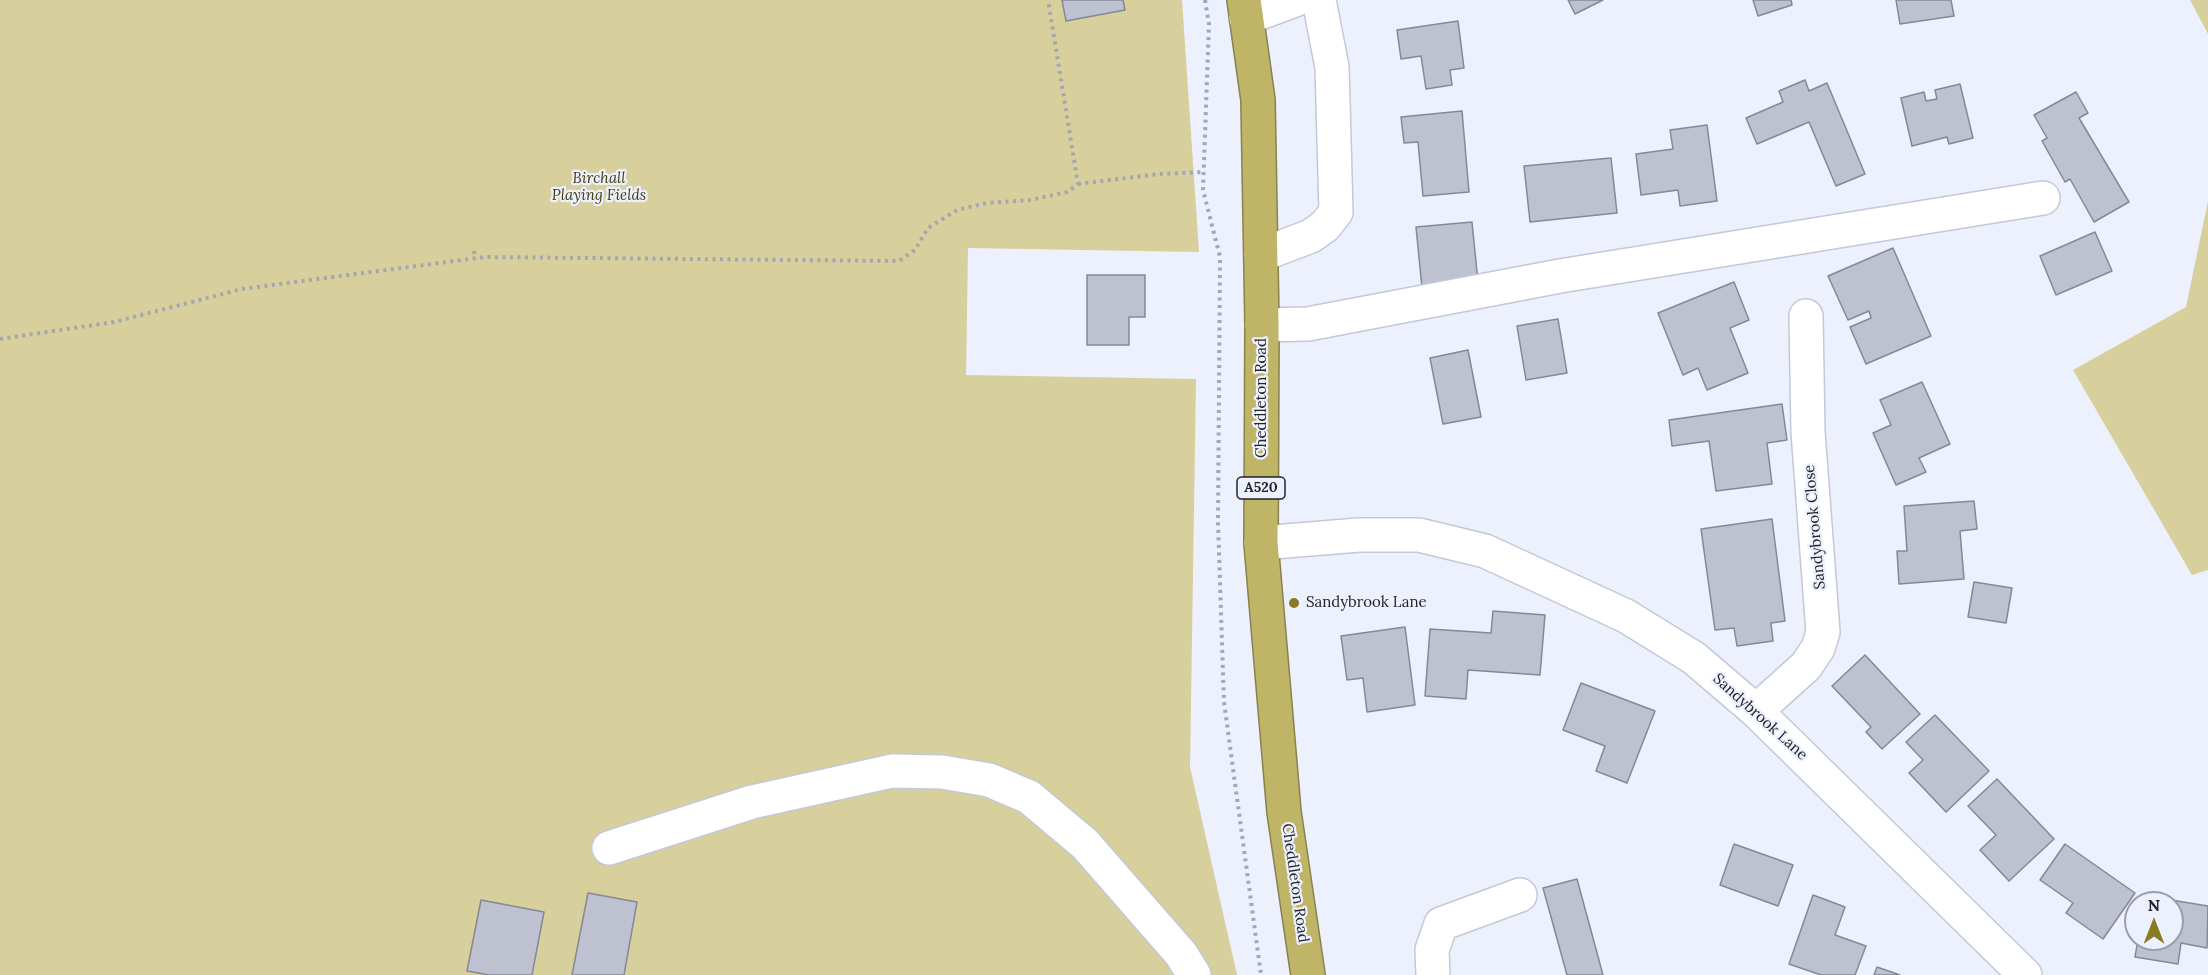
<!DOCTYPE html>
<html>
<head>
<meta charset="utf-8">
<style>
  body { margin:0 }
  #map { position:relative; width:2208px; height:975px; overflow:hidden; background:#edf0fd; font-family:Lora,serif }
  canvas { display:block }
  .north { position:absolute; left:2124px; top:891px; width:60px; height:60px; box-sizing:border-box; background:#edf0fd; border:2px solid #9b9ea8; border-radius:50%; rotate:0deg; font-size:16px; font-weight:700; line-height:24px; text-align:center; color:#212328 }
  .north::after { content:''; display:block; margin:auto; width:21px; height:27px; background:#887b20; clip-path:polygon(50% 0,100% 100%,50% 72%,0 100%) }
</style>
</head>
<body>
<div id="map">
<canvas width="2208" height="975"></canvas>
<div class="north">N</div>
</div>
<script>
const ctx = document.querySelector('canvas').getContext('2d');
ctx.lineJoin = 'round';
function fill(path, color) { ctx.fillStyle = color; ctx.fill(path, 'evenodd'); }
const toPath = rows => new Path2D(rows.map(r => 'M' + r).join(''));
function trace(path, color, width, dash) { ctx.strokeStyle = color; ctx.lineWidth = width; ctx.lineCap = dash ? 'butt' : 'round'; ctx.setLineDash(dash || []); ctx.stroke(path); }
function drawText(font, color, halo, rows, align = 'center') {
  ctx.font = font + ' Lora,serif'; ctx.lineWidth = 4.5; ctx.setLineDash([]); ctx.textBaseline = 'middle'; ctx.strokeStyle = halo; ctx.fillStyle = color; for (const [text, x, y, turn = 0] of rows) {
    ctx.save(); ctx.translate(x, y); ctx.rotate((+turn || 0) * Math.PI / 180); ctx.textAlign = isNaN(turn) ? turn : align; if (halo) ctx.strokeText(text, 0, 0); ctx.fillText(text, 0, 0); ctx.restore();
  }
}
fill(toPath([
  [0,0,1182,0,1199,252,968,248,966,375,1196,379,1190,767,1237,975,0,975],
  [2190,0,2208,0,2208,34],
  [2208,201,2208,570,2192,575,2073,370,2186,307]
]), '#d7cf9c');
const building = toPath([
  [1062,0,1123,0,1125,10,1066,21,1062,0],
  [1568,0,1603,0,1575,14,1568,0],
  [1753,0,1791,0,1792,5,1758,16,1753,0],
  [1896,0,1951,0,1954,16,1900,24,1896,0],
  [1458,21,1464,68,1450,70,1452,85,1426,89,1421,56,1401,59,1397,30,1458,21],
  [1805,80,1809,91,1827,83,1865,174,1836,186,1809,122,1757,144,1746,118,1783,102,1779,91,1805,80],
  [1960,84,1973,138,1949,144,1947,137,1912,146,1901,98,1924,92,1926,101,1937,99,1935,90,1960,84],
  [2076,92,2088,113,2079,118,2129,202,2094,222,2070,179,2065,182,2042,141,2047,138,2034,115,2076,92],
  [1462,111,1469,192,1423,196,1418,142,1404,143,1401,117,1462,111],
  [1707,125,1717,201,1680,206,1678,190,1641,195,1636,154,1673,149,1670,130,1707,125],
  [1611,158,1617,213,1530,222,1524,166,1611,158],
  [1472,222,1478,282,1422,288,1416,227,1472,222],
  [2095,232,2112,271,2056,295,2040,256,2095,232],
  [1893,248,1931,336,1866,364,1850,327,1871,318,1869,311,1848,320,1828,276,1893,248],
  [1087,275,1145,275,1145,317,1129,317,1129,345,1087,345,1087,275],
  [1734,282,1749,320,1730,328,1748,373,1707,390,1698,368,1683,375,1658,313,1734,282],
  [1558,319,1567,373,1526,380,1517,326,1558,319],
  [1468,350,1481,417,1443,424,1430,358,1468,350],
  [1922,382,1950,444,1919,458,1926,472,1896,485,1873,433,1891,425,1880,400,1922,382],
  [1782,404,1787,440,1767,443,1772,484,1716,491,1709,441,1672,446,1669,420,1782,404],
  [1974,501,1977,529,1960,531,1964,579,1899,584,1897,551,1907,551,1904,506,1974,501],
  [1772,519,1785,621,1771,623,1773,641,1737,646,1734,628,1715,630,1701,529,1772,519],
  [1974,582,2012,588,2006,623,1968,617,1974,582],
  [1493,611,1545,615,1540,675,1468,670,1466,699,1425,696,1430,629,1491,633,1493,611],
  [1405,627,1415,705,1367,712,1363,678,1347,680,1341,636,1405,627],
  [1865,655,1920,714,1882,749,1866,732,1871,727,1832,686,1865,655],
  [1581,683,1655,711,1627,783,1596,771,1605,746,1563,730,1581,683],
  [1935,715,1989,771,1946,812,1909,773,1923,760,1906,742,1935,715],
  [1997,779,2054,839,2009,881,1980,850,1996,835,1968,806,1997,779],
  [1734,844,1793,865,1778,906,1720,885,1734,844],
  [2065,844,2135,893,2103,939,2066,913,2073,903,2040,880,2065,844],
  [1577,879,1603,975,1567,975,1543,888,1577,879],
  [588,893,637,902,624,975,572,975,588,893],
  [1813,895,1845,907,1835,935,1866,946,1855,975,1821,975,1789,964,1813,895],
  [2165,899,2208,906,2207,948,2181,943,2178,964,2135,957,2138,939,2172,939,2172,903,2165,903,2165,899],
  [481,900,544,912,532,975,489,975,467,971,481,900],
  [1877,967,1900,975,1874,975,1877,967]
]);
fill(building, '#bdc1d0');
trace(building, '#858896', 1.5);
const minor = toPath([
  [1246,18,1295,0],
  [1261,255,1311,236,1325,226,1336,212,1332,67,1319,0],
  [1262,325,1308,324,1560,276,2043,198],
  [1261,543,1359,535,1419,535,1485,551,1626,616,1694,658,1756,711,2025,975],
  [1756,711,1806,666,1818,648,1823,632,1808,432,1806,316],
  [609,848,752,802,892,771,942,772,989,780,1029,797,1085,844,1181,954,1194,975],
  [1433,975,1432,950,1441,924,1520,895]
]);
const highway = toPath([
  [1244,0,1258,100,1262,325,1261,543,1284,812,1308,975]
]);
trace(minor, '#c4c8d7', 36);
trace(highway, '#888150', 36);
trace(toPath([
  [1205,0,1209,24,1203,190,1220,257,1218,522,1224,702,1261,975],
  [1078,184,1159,174,1204,172],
  [474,251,475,259],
  [0,339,114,322,242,289,485,257,899,261,915,250,928,228,957,210,987,203,1031,200,1067,192,1078,184,1048,0]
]), '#a4a7b1', 4, [3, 4.5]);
trace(minor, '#fff', 33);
trace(highway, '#c0b466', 33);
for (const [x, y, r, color] of [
  [1294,603,6,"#887b20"]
]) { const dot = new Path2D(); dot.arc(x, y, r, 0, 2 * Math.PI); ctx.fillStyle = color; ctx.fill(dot); trace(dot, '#edf0fd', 2); }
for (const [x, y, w] of [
  [1261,488,48]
]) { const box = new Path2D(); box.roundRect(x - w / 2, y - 11, w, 22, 4.5); ctx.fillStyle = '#edf0fd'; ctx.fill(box); trace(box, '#212328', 1.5); }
drawText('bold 14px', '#212328', null, [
  ["A520",1261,488]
]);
drawText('italic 15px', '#423b11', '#edf0fd', [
  ["Birchall",599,179],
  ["Playing Fields",599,196]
]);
drawText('15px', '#212328', '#edf0fd', [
  ["Cheddleton Road",1262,398,-90],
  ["Sandybrook Close",1815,527,-95],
  ["Sandybrook Lane",1760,717,42],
  ["Cheddleton Road",1295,883,82]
]);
drawText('15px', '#212328', '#edf0fd', [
  ["Sandybrook Lane",1306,603]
], 'left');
</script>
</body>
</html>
